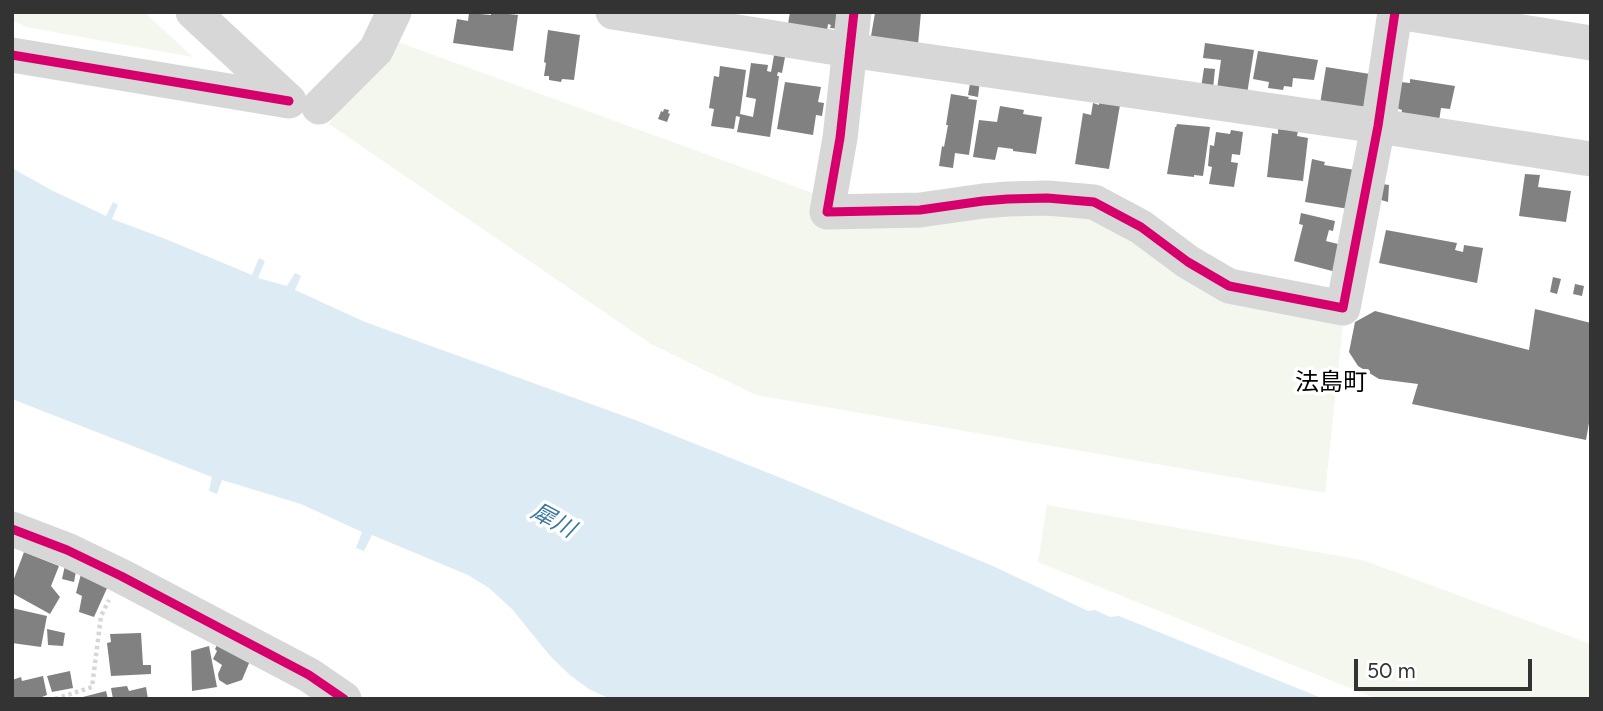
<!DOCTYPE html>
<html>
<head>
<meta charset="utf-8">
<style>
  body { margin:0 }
  #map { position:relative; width:1603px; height:711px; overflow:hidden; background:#fff; font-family:Figtree,sans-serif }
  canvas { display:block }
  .frame { position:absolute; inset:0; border:14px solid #333; pointer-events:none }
  .scale { position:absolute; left:1354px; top:659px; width:178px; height:32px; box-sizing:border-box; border:4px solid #333; border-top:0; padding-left:9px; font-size:21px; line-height:24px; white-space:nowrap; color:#333; -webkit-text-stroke:5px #fff; paint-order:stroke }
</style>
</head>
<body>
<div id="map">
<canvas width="1603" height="711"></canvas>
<div class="frame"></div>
<div class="scale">50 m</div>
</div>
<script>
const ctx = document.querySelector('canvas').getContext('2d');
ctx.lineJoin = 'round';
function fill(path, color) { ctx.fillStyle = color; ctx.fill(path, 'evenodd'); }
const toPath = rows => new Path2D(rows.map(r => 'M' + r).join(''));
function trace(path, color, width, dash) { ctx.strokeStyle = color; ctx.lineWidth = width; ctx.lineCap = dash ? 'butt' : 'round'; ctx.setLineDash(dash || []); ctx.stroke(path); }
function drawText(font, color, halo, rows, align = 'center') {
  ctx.font = font + ' Figtree,"Noto Sans JP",sans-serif'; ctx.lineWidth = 7; ctx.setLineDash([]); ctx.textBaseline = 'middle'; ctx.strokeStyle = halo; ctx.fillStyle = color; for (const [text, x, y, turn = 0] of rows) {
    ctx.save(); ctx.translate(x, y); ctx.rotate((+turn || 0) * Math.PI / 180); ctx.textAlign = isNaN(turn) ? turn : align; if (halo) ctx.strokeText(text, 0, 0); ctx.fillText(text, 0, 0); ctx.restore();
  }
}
fill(toPath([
  [12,12,144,12,193,57,26,27,12,20],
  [395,41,818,195,1040,211,1107,219,1343,324,1325,493,756,395,651,344,329,124],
  [1047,505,1362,560,1591,644,1591,699,1377,699,1038,562]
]), '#f3f7ee');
fill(toPath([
  [12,168,51,190,106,216,113,202,118,205,112,219,163,238,252,275,259,258,265,261,258,278,287,286,295,273,301,276,295,290,365,322,635,420,786,480,995,567,1088,611,1095,610,1110,617,1119,616,1324,699,608,698,589,689,570,675,551,657,512,609,489,588,468,575,372,535,364,551,356,548,362,532,301,504,222,480,217,494,209,491,212,477,12,399]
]), '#dcebf4');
fill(toPath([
  [491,12,518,15,513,51,453,43,457,19,468,21,469,13,491,15],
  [790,12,842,12,840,29,830,28,831,25,828,24,827,31,788,24],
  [921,12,918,45,871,36,875,13],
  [548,30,580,35,574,80,562,79,561,82,549,80,549,76,544,76,546,63,544,62],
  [1205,43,1254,50,1247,94,1217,89,1221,60,1203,58],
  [775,50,786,52,782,73,778,72,777,76,779,76,770,137,737,132,740,117,736,116,734,129,711,126,714,109,709,108,714,76,719,77,720,66,746,70,740,114,753,117,756,99,746,97,751,63,768,65,767,71,771,72],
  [1258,51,1318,60,1314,80,1293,78,1292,87,1284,86,1283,90,1268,88,1269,82,1253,79],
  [1326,67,1370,74,1366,111,1320,104],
  [1204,68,1215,69,1213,89,1201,88],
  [971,78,980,80,978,97,968,95],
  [1410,79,1455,86,1450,109,1441,108,1439,121,1401,115,1402,110,1396,108,1400,82,1410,83],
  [785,82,821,87,818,102,824,103,822,116,816,115,813,135,777,129],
  [951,94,969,97,968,99,977,100,969,155,955,153,953,168,939,166,942,146,944,147,948,125,946,125],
  [1099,101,1120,105,1109,169,1075,164,1083,113,1091,115,1093,103,1099,105],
  [1000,106,1024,110,1023,114,1042,117,1036,154,1013,151,1013,149,998,147,995,160,973,157,979,120,997,122],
  [664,109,669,110,668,113,670,114,667,122,658,119,661,111,663,112],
  [1177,124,1210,127,1203,176,1194,175,1194,177,1167,174,1175,127,1176,127],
  [1278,129,1298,131,1297,136,1308,138,1303,181,1267,177,1272,133,1278,134],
  [1231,130,1243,132,1240,155,1232,154,1231,162,1238,163,1234,187,1209,184,1212,167,1208,166,1210,145,1214,146,1216,132,1230,134],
  [1312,159,1325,162,1324,165,1355,170,1349,209,1305,202],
  [1525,174,1540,175,1538,187,1571,191,1566,222,1519,216],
  [1382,184,1389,185,1388,202,1381,200],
  [1301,213,1335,221,1333,231,1329,230,1326,241,1342,245,1336,272,1294,261,1303,225,1299,224],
  [1386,230,1457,243,1455,250,1463,252,1464,245,1483,248,1477,283,1379,263],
  [1553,277,1561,279,1557,294,1550,292],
  [1575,284,1584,286,1582,296,1573,294],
  [1535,309,1591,323,1591,424,1589,423,1586,440,1412,404,1418,384,1379,379,1358,366,1349,352,1355,322,1375,311,1529,350],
  [24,552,59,566,51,586,60,597,50,614,12,593,12,584],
  [66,561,77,566,74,582,62,579],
  [81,574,108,586,94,617,79,612,82,596,76,593],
  [12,608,47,616,41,647,12,643],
  [47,629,65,633,63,646,48,645],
  [141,633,143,665,151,665,151,674,111,676,107,643,111,642,110,634],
  [219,641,252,656,242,680,227,685,219,680,218,674,222,665,213,659,217,651,215,649],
  [209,646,217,687,192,691,191,651],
  [70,671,73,688,52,692,47,676],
  [43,676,47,695,37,699,12,699,12,680,21,677,22,681],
  [127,686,129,691,146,687,148,699,113,699,111,688],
  [106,691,108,699,79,699,79,698]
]), '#818181');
trace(toPath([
  [55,699,92,687,101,616,109,600]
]), '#d7d7d7', 4.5, [3.5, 3.5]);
trace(toPath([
  [193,12,289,101],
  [613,12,849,50,1378,126,1591,159],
  [854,12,840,138,827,212,920,210,983,201,1008,199,1047,198,1094,202,1141,227,1188,262,1229,286,1343,308,1378,126,1395,12],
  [1398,12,1591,43],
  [12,55,289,101],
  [319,107,376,50,394,12],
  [12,529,67,550,121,576,309,675,344,699]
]), '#d7d7d7', 35);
trace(toPath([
  [854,12,840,138,827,212,920,210,983,201,1008,199,1047,198,1094,202,1141,227,1188,262,1229,286,1343,308,1378,126,1395,12],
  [12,55,289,101],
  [12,529,67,550,121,576,309,675,344,699]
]), '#d6006c', 9);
drawText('italic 23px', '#38789e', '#fff', [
  ["犀川",553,521,28]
]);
drawText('24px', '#000', '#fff', [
  ["法島町",1331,383]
]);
</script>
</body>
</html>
